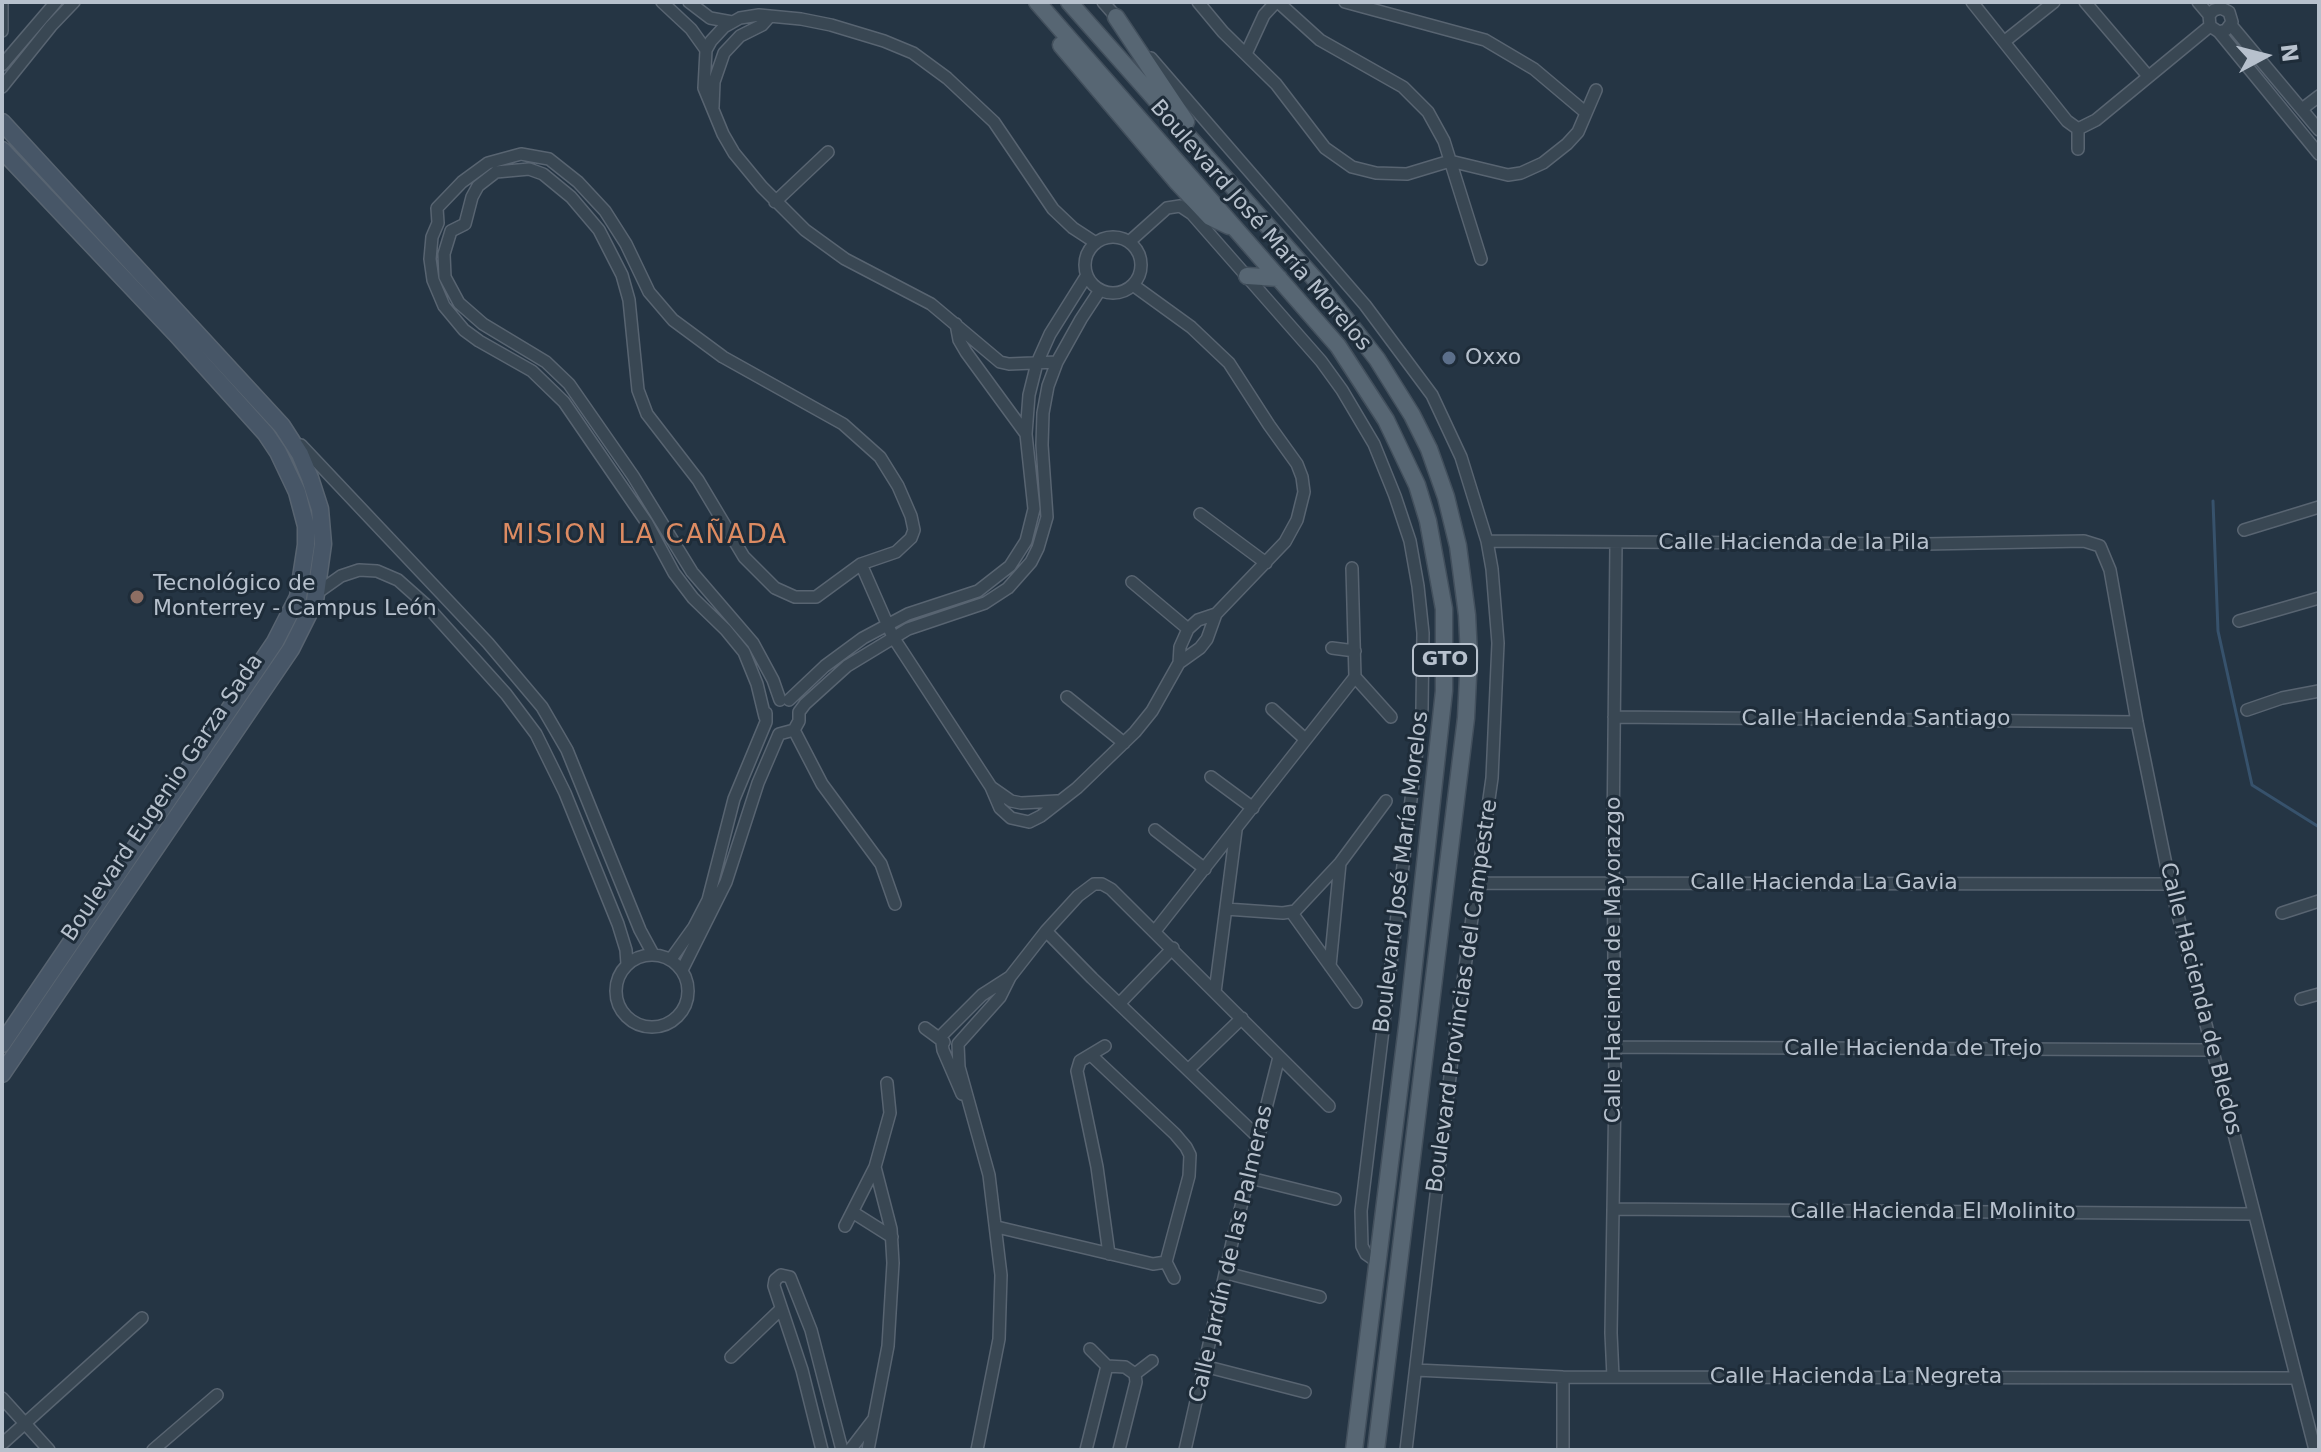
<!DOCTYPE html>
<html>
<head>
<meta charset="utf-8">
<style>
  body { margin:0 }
  #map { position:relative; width:2321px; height:1452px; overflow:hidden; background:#253544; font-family:"DejaVu Sans",sans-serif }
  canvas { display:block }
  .frame { position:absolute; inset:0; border:4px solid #b7c1cd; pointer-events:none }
  .north { position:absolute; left:2225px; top:16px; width:80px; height:80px; -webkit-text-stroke:6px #1e2c39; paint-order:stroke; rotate:83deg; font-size:22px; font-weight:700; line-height:32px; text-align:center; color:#b7c1cd }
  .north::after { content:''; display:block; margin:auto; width:28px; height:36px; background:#b7c1cd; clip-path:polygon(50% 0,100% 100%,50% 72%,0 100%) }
</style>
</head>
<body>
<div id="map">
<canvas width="2321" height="1452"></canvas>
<div class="frame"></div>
<div class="north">N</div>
</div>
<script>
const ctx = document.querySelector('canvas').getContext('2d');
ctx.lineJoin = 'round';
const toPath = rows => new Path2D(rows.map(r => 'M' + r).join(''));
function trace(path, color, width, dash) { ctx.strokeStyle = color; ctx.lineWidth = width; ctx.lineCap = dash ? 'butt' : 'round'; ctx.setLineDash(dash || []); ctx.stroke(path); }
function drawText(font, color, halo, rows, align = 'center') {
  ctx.font = font + ' "DejaVu Sans",sans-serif'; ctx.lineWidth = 6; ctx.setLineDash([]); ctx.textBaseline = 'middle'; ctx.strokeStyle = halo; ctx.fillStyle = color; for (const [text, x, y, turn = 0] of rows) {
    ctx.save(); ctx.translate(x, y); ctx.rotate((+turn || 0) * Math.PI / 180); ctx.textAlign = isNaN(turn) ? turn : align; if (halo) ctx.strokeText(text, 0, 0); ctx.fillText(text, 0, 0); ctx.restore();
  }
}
trace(toPath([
  [2213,501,2218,631,2252,785,2319,827]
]), '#37526c', 3);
const street = toPath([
  [662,2,691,29,706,50],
  [689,2,710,18,732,22],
  [1103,2,1119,20],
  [1198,2,1223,32,1276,84,1325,148,1352,167,1376,173,1407,174,1450,161,1508,175,1521,173,1543,163,1567,144,1578,132,1596,90],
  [1278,2,1320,40,1403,87,1428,112,1444,141,1481,259],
  [1345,2,1485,40,1534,69,1585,112],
  [1972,2,2067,121,2078,129],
  [2085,2,2148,76],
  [2198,2,2209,15],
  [2,3,2,31],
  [2231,25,2319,130],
  [2219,32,2226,30,2232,22,2229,12,2221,8,2214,10,2209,15,2210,26,2219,32,2319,154],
  [2005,41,2054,2],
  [1246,54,1264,15,1276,2],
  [1151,58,1365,305,1432,395,1461,457,1487,541,1492,569,1498,643,1492,778,1453,1051,1406,1450],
  [2,65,56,2],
  [2,87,51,26,74,2],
  [713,107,714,82,724,53,740,36,762,25,770,16],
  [2302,109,2319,96],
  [2078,129,2096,120,2210,26],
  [2078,149,2078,129],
  [775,202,828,152],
  [451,231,465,224,472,197,478,186,496,172,529,169,543,174,571,197,599,230,622,275,629,300,638,390,647,414,698,480,744,557,775,588,795,597,816,597,861,564,896,552,911,538,914,530,911,516,898,486,880,457,843,424,723,357,673,320,649,292,626,244,605,211,578,182,549,159,521,154,488,163,462,182,437,208,438,223,432,237,430,259,433,280,444,306,464,330,479,341,532,371,564,402,647,523,674,573,693,598,726,630,744,652,757,684,765,717],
  [451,231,444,254,445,277,459,303,483,324,546,362,569,384,633,476,692,572,753,643,773,680,780,700],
  '1085 265a28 28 0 1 1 56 0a28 28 0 1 1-56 0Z',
  [1129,242,1167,208,1180,206,1192,214,1321,361,1342,390,1374,444,1395,496,1410,541,1418,586,1423,633,1422,709,1361,1211,1362,1246,1366,1254,1376,1261],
  [956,324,959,340,966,352,1026,434],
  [1057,362,1009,364,1000,362,931,304,845,259,805,230,762,187,734,153,723,134,704,88,706,50,711,41,724,27,740,18,759,15,801,19,831,25,884,41,913,53,947,78,994,122,1053,209,1073,228,1096,243],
  [301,445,488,643,542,707,567,750,640,930,653,954],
  [1200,514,1266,563],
  [2244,530,2319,507],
  [1487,541,1925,544,2084,541,2100,546,2110,570,2137,722,2170,884,2315,1450],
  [861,564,893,637,991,787,1000,808,1011,818,1029,822,1041,816,1077,788,1135,732,1152,711,1179,663,1180,647,1188,629,1198,620,1216,614,1285,542,1297,520,1304,492,1302,477,1297,464,1269,425,1229,363,1191,327,1133,285],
  [1352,568,1355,677,1391,717],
  [1132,582,1188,629],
  [317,593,341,576,359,570,377,571,398,580,425,604,506,694,536,734,565,793,618,924,626,950,627,964],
  [2239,621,2319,598],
  [1332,648,1355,651],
  [1179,663,1200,648,1207,639,1216,614],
  [1067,697,1124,743],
  [789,700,825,666,863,638,908,614,978,591,1010,566,1026,541,1034,509,1026,434,1029,395,1037,363,1050,334,1087,275],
  [1272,709,1305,739],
  [2247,710,2282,698,2319,691],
  [1614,717,2137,722],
  [794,730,822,784,881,864,895,904],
  [779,734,794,730,799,721,799,712,805,704,847,666,908,629,985,603,1008,588,1031,562,1038,548,1047,517,1042,445,1043,413,1048,386,1057,362,1081,319,1100,290],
  [1211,777,1253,808],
  [991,787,1011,801,1021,803,1057,801],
  [1155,830,1205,869],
  [1477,883,2170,884],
  [1226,909,1283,913,1295,911,1340,863,1386,801],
  [1292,913,1356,1002],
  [2282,913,2319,901],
  [1046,931,1092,978,1259,1138],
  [1155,931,1355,677],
  '616 991a36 36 0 1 1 72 0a36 36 0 1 1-72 0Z',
  [671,959,694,927,708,900,734,799,766,722,766,713],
  [1330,966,1340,863],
  [682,970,726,882,758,783,779,734],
  [1215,992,1236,830],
  [2301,999,2319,994],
  [1119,1004,1173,948],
  [925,1028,944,1042],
  [1105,1046,1080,1061,1077,1071,1097,1167,1109,1254],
  [1614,1047,2211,1050],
  [1092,1056,1175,1134,1186,1147,1190,1155,1189,1176,1166,1262],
  [1188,1070,1242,1018],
  [962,1094,943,1050,941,1036,982,995,1010,977],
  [1250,1178,1335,1199],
  [1613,1209,2254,1214],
  [854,1213,892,1237],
  [845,1226,875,1167,890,1113,887,1083],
  [997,1227,1153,1264,1166,1262],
  [1166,1262,1174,1278],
  [1226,1273,1320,1297],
  [1090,1349,1107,1366],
  [731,1357,781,1309],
  [1107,1366,1125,1367,1135,1374],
  [1204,1366,1305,1392],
  [1416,1370,1563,1377,2296,1378],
  [1135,1374,1152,1361],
  [1563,1377,1563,1450],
  [1613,1377,1611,1333,1615,1088,1613,839,1616,543],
  [2,1398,49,1450],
  [2,1444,142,1318],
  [153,1450,217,1395],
  [822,1450,802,1370,774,1286,775,1280,781,1275,790,1277,811,1330,842,1450],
  [850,1450,873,1420],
  [868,1450,888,1346,893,1263,891,1229,875,1167],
  [977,1450,999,1339,1001,1275,989,1175,959,1067,958,1044,1000,997,1010,977,1046,931,1078,896,1094,884,1102,884,1111,889,1329,1106],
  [1086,1450,1107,1366],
  [1119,1450,1136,1382,1135,1374],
  [1185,1450,1234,1234,1279,1057]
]);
const secondary = toPath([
  [2,122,282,426,300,454,310,478,320,509,323,544,315,601,291,649,2,1074],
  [2,150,175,333,266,434,278,452,297,492,306,526,306,545,298,597,275,642,2,1044]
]);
const primary = toPath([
  [1037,2,1338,346,1386,420,1417,485,1428,521,1444,609,1444,691,1408,1019,1354,1450],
  [1069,2,1313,277,1377,359,1412,415,1429,449,1446,497,1458,546,1467,615,1469,656,1466,718,1376,1450],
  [1116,17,1186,122],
  [1061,45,1178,183,1210,217,1229,226],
  [1247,276,1279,278]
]);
trace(street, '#586471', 14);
trace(secondary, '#586471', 19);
trace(primary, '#43505d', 19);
trace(street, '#394753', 11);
trace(secondary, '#475667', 16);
trace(primary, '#576673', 16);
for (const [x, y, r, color] of [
  [1449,358,8,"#5c6f8a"],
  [137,597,8,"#8d6e63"]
]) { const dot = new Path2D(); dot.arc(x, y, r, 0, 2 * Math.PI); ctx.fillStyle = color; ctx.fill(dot); trace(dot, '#1e2c39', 3); }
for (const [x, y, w] of [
  [1445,660,64]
]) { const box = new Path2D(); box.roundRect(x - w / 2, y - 16, w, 32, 6); ctx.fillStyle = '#1e2c39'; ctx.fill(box); trace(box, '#b7c1cd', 2); }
drawText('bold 20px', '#b7c1cd', null, [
  ["GTO",1445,660]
]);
drawText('22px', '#b7c1cd', '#1e2c39', [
  ["Boulevard José María Morelos",1260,226,49],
  ["Calle Hacienda de la Pila",1794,543],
  ["Calle Hacienda Santiago",1876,719],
  ["Boulevard Eugenio Garza Sada",163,798,-56],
  ["Boulevard José María Morelos",1402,872,-83],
  ["Calle Hacienda La Gavia",1824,883],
  ["Calle Hacienda de Mayorazgo",1614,960,-90],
  ["Boulevard Provincias del Campestre",1463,996,-82],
  ["Calle Hacienda de Bledos",2200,999,76],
  ["Calle Hacienda de Trejo",1913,1049],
  ["Calle Hacienda El Molinito",1933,1212],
  ["Calle Jardín de las Palmeras",1232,1254,-77],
  ["Calle Hacienda La Negreta",1856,1377]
]);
drawText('22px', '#b7c1cd', '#1e2c39', [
  ["Oxxo",1465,358],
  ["Tecnológico de",153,584],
  ["Monterrey - Campus León",153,609]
], 'left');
ctx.letterSpacing = '2px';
drawText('26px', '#dd8b62', '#1e2c39', [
  ["MISION LA CAÑADA",645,536]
]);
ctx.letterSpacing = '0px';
</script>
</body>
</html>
